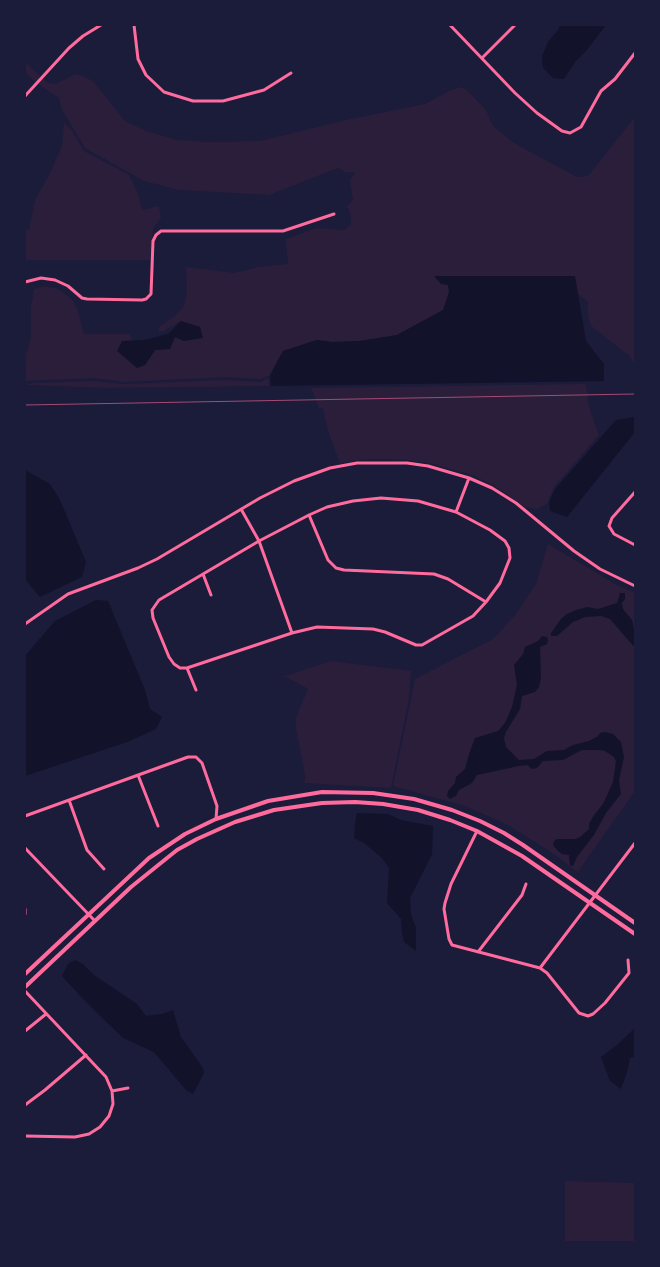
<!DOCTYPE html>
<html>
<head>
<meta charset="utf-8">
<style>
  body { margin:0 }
  #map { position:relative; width:660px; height:1267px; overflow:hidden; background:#1b1b3a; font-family:"Fira Sans Condensed",sans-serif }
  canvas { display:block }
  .frame { position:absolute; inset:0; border:26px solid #1b1b3a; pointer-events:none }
</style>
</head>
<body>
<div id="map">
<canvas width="660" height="1267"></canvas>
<div class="frame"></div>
</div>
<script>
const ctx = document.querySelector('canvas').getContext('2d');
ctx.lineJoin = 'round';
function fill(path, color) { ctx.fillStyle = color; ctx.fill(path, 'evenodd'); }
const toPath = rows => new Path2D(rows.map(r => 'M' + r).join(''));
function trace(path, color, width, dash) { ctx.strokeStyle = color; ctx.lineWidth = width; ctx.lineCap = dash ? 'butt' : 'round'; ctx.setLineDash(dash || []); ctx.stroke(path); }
fill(toPath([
  [25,62,48,83,55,84,76,74,83,76,93,81,125,121,146,131,177,140,211,142,260,141,346,120,425,104,447,92,459,87,466,89,486,110,493,126,514,143,577,177,588,176,635,117,635,365,629,355,624,352,591,326,588,317,588,302,577,293,574,276,448,285,449,292,443,310,397,335,360,341,332,342,317,340,283,351,270,375,261,379,226,377,124,382,94,378,25,381,25,353,27,353,31,337,31,307,34,289,44,286,58,289,72,299,78,311,84,334,130,334,132,341,122,341,145,365,155,350,175,337,184,341,181,321,162,332,158,331,160,326,175,316,184,306,187,291,186,267,234,273,259,267,288,264,286,239,316,228,345,230,351,224,351,215,347,206,353,200,350,180,355,172,345,172,338,168,269,195,179,190,144,181,85,148,62,110,59,98,33,80,25,72],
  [64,123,71,129,84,151,129,175,138,193,142,210,159,206,161,217,153,229,150,260,25,260,25,229,29,230,35,200,48,177,62,146],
  [268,378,269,386,107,388,26,385,33,383,94,381,124,384,226,380,261,382],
  [586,384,589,407,599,435,554,487,547,504,537,509,525,507,493,485,469,474,429,463,407,460,381,459,357,460,340,464,328,431,323,409,319,408,311,388],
  [548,544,615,584,635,593,635,791,578,872,548,850,506,824,465,806,393,786,415,679,493,639,516,614,536,584],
  [331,661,411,671,409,698,391,788,304,783,305,777,303,764,296,729,296,717,308,689,286,677,282,677],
  [565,1181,635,1183,635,1242,565,1242]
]), '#2a1e3b');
fill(toPath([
  [560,25,606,25,586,51,575,62,564,79,553,78,543,68,542,56,548,42,558,30],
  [434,276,575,276,586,341,604,364,604,381,271,386,270,375,283,351,317,340,332,342,360,341,397,335,443,310,449,292,448,285,441,284],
  [181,321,200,327,203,338,184,341,175,337,170,349,155,350,145,365,137,368,117,351,122,341,144,340,168,334],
  [635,417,635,432,567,517,550,511,549,502,555,489,616,420],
  [25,470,50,484,60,500,86,562,82,577,40,597,25,579],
  [620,593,625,593,625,599,622,603,623,609,632,620,635,634,635,648,610,619,601,616,585,617,573,622,557,636,551,636,551,633,561,619,567,614,576,610,587,607,598,609,617,603],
  [96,600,108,601,145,690,150,709,162,717,156,729,127,742,25,776,25,656,55,621],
  [542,636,547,637,548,641,547,644,540,647,541,678,539,687,535,692,522,696,520,709,506,732,504,738,506,747,519,760,534,759,547,751,564,750,573,745,589,741,598,736,600,733,605,732,613,734,621,742,624,757,619,780,621,794,606,813,594,835,577,857,573,866,570,865,569,855,562,854,558,851,553,845,554,841,557,839,575,839,580,837,589,829,589,824,594,815,603,804,613,782,616,761,614,757,605,751,600,750,582,750,563,760,543,761,537,768,532,769,527,765,519,766,477,775,472,783,459,790,456,796,450,799,447,796,448,791,455,783,456,777,465,769,469,754,475,738,498,731,505,723,512,707,517,685,514,665,523,654,525,647,538,641],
  [357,813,388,814,401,820,433,826,432,854,410,898,411,915,416,928,416,951,404,942,402,933,401,919,387,903,389,868,382,858,364,843,354,838,355,822],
  [75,960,83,964,94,975,137,1004,146,1016,162,1014,173,1010,181,1037,203,1068,204,1073,193,1094,186,1090,154,1052,123,1038,85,1001,62,976,68,964],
  [635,1028,635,1057,630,1058,627,1072,621,1089,610,1081,601,1057,617,1045]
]), '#12122b');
trace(toPath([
  [134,25,138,59,146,75,164,92,193,101,223,101,264,90,291,73],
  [450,25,515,93,537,113,562,131,570,133,581,127,601,91,615,79,635,53],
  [482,58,515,25],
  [25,96,69,48,83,36,101,25],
  [25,282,41,278,55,280,68,286,82,298,87,299,142,300,146,299,151,294,153,241,156,235,161,231,283,231,334,214],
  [635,492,612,518,609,526,614,534,635,545],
  [381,498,418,501,456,512,490,530,505,541,509,548,510,558,500,583,486,602,473,616,422,645,416,645,385,632,373,629,317,627,292,633,187,668,180,668,174,664,169,657,153,618,152,610,159,600,259,541,309,515,327,507,353,501,381,498],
  [241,509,259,541,292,633],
  [456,512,469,478],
  [309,515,328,560,336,568,344,570,434,574,448,579,486,602],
  [203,574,211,595],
  [25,624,68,594,138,568,157,559,260,498,294,481,330,468,357,463,407,463,428,466,469,478,492,488,516,503,574,551,600,569,635,586],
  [187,668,196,690],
  [138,775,158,826],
  [69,800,87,850,104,869],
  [25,816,188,757,196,757,202,763,217,806,216,819],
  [477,831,451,884,445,903,444,909,449,939,452,945,540,968,547,973,579,1013,588,1016,593,1014,605,1003,629,973,628,960],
  [25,848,94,920],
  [25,909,25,914],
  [478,952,522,895,526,884],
  [540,968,635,843],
  [25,991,106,1077,112,1091,113,1104,109,1116,100,1127,89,1134,75,1137,25,1136],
  [25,1031,46,1014],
  [112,1091,128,1088],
  [25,1105,45,1090,86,1055]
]), '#ff6b9d', 3);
trace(toPath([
  [25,974,149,858,185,834,216,819,268,801,322,792,373,793,414,799,452,810,480,821,504,833,523,845,635,923],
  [25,987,131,887,177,850,197,839,235,822,274,810,322,803,355,802,383,804,418,810,450,820,477,831,522,856,635,934]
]), '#ff6b9d', 4);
trace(toPath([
  [25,405,635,394]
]), '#a44b75', 1);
</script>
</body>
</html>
